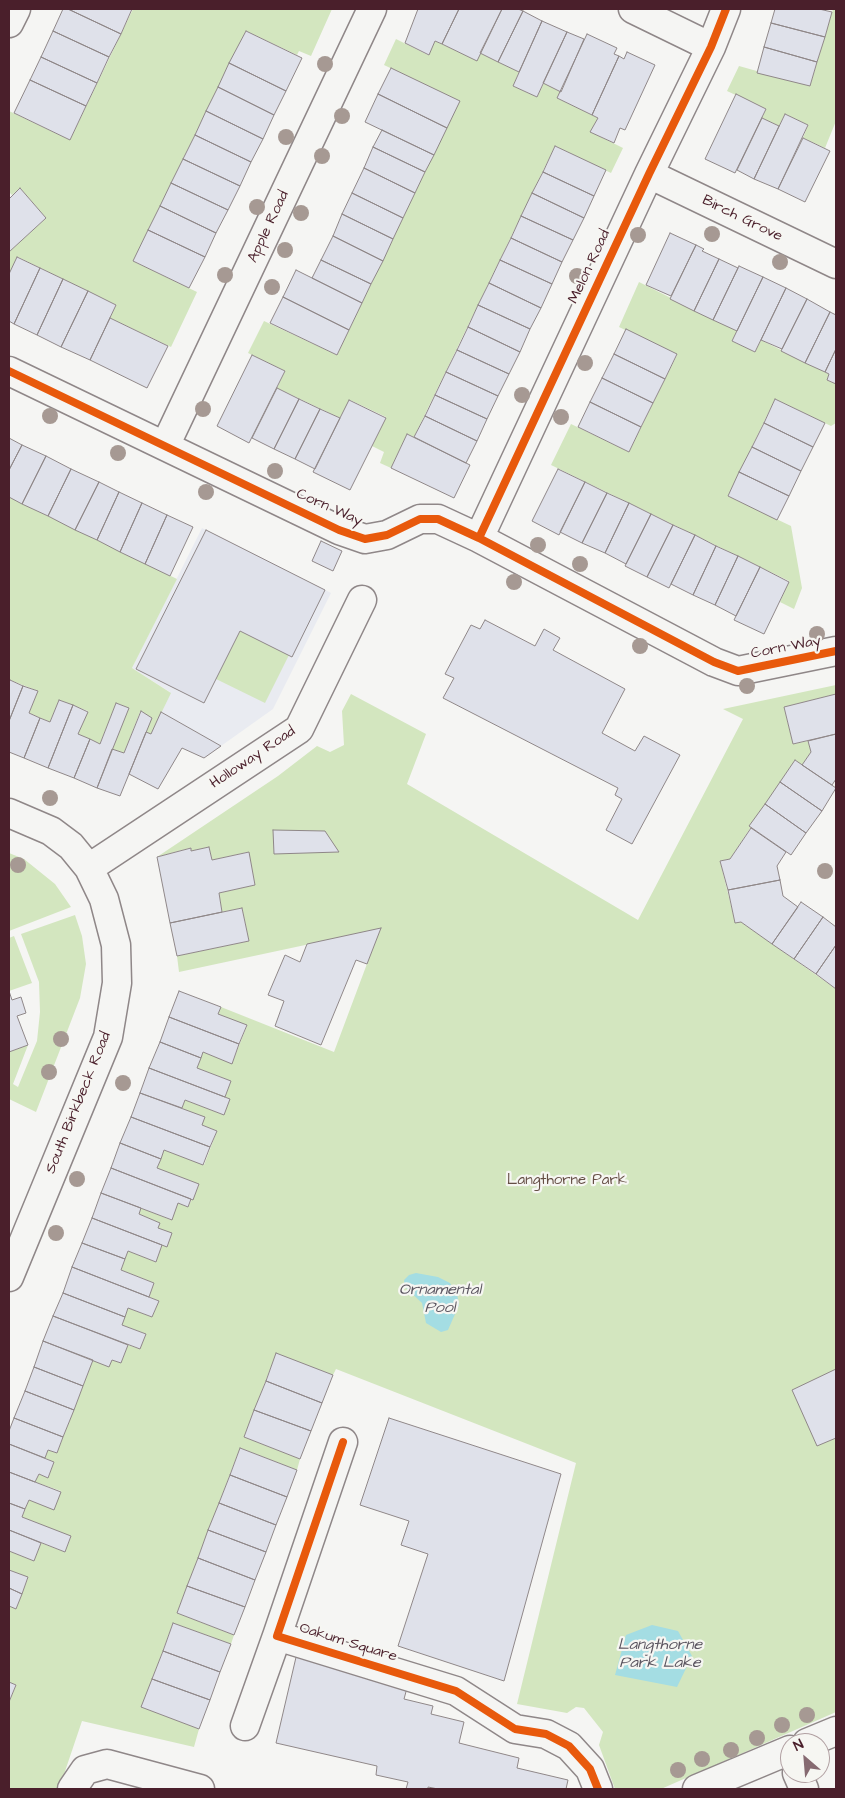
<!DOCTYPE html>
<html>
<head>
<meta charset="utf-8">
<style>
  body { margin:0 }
  #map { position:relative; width:845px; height:1798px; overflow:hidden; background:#f5f5f3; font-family:"Architects Daughter",sans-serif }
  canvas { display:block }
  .frame { position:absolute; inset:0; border:10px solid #4a1f2b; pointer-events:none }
  .north { position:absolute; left:780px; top:1733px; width:50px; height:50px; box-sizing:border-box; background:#f6f6f2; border:1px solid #b1a0a2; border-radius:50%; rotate:333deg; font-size:14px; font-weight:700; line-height:20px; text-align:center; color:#4a1f2b }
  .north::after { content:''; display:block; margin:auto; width:18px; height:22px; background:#866a71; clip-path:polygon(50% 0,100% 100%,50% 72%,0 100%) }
</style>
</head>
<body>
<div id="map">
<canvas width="845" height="1798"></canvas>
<div class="frame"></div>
<div class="north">N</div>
</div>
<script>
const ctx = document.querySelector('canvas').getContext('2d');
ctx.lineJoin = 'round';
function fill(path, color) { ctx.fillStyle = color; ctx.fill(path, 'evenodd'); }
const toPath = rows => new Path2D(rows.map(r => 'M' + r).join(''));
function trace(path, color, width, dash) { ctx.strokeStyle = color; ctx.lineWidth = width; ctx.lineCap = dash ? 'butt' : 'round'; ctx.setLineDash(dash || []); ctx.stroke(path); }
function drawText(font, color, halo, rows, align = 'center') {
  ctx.font = font + ' "Architects Daughter",sans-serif'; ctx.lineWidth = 4.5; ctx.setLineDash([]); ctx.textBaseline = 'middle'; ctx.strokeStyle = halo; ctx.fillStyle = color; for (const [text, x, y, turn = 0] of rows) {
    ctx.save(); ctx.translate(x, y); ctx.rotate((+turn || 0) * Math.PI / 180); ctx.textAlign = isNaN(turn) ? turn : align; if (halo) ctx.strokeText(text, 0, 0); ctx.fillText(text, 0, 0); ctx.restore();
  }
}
fill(toPath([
  [202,528,331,593,273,709,221,746,161,712,170,692,132,668]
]), '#e9ebf1');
fill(toPath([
  [133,9,332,9,311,56,299,51,297,55,246,31,133,261,197,292,171,347,110,318,116,305,18,257,9,274,9,252,46,218,20,188,12,195,9,192,9,111,70,140],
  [833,9,836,9,836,121,825,148,803,138,808,125,785,114,779,126,762,118,766,109,727,91,739,66,810,86],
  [396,39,428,55,435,41,476,60,480,53,519,72,513,86,537,97,544,83,561,92,557,98,598,118,591,132,623,148,611,173,555,146,414,437,407,434,391,468,380,463,384,452,372,446,386,417,350,400,340,418,277,388,285,371,248,353,264,321,337,355,459,101,384,65],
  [639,282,737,331,732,341,755,352,761,340,829,374,827,380,836,384,836,423,831,426,775,399,728,496,791,526,802,588,794,609,780,602,789,581,551,465,571,424,629,452,677,355,619,327],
  [9,497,177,579,132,668,171,693,151,734,146,732,140,712,124,753,112,749,129,708,116,703,100,744,78,734,88,711,59,700,50,722,29,713,38,691,10,680,9,683],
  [240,631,289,655,265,703,216,679],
  [836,685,836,694,784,707,793,744,808,741,811,752,802,765,795,760,730,859,720,861,735,922,741,922,836,989,836,1712,661,1789,615,1789,599,1745,603,1732,584,1708,576,1707,567,1713,517,1704,576,1463,336,1369,333,1375,276,1354,244,1437,300,1459,297,1470,240,1448,177,1613,234,1635,231,1644,173,1623,142,1707,199,1729,194,1747,82,1721,59,1789,9,1789,9,1703,16,1685,9,1682,9,1606,16,1609,28,1578,9,1570,9,1551,34,1561,41,1543,65,1552,71,1537,22,1517,29,1500,54,1509,61,1491,35,1482,39,1474,48,1478,54,1462,45,1458,48,1450,57,1453,93,1360,112,1360,121,1363,128,1345,140,1349,146,1334,122,1325,128,1308,152,1317,159,1301,149,1297,154,1283,121,1270,128,1251,156,1262,162,1245,158,1228,159,1223,139,1214,141,1208,171,1220,178,1203,188,1207,199,1185,157,1168,164,1150,204,1165,217,1131,202,1125,182,1108,185,1100,224,1115,230,1099,225,1097,231,1081,197,1068,203,1052,232,1063,247,1026,218,1014,221,1007,334,1052,380,929,179,972,177,956,249,941,242,908,222,912,219,893,255,885,248,852,212,860,209,847,191,851,190,848,157,857,278,776,317,746,330,752,344,745,342,711,351,694,426,734,407,784,638,920,743,719,723,709],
  [9,853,24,859,55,884,71,907,9,931],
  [75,915,82,936,86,964,80,998,36,1112,9,1099,9,1052,28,1045,13,1084,18,1087,37,1041,40,1012,39,982,21,934],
  [14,936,32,983,9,991,9,938]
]), '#d3e6bf');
fill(toPath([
  [416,1273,438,1277,450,1283,457,1294,459,1305,448,1330,441,1332,426,1323,422,1303,405,1287,404,1280,409,1275],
  [652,1625,678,1631,692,1656,677,1687,615,1675,626,1635]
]), '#a4dde3');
const building = toPath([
  [63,9,68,9,121,34,109,57,53,31,63,9],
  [68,9,132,9,121,34,68,9],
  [418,9,459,9,442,44,435,41,429,55,405,43,418,9],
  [459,9,502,9,477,61,442,44,459,9],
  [502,9,518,9,523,11,498,62,480,53,502,9],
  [775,9,819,9,832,12,825,37,771,23,775,9],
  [523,11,542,21,519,72,498,62,523,11],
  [542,21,567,32,537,97,513,86,542,21],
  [771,23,825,37,817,62,764,47,771,23],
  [53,31,109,57,97,83,41,57,53,31],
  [246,31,302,58,286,91,229,63,246,31],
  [567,32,584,39,561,92,543,83,567,32],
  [587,34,617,48,614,54,619,56,592,115,557,98,587,34],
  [764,47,817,62,810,86,757,73,764,47],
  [627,52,655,65,625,130,620,128,614,143,590,132,598,118,592,115,619,56,624,59,627,52],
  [41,57,97,83,86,106,30,80,41,57],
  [229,63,286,91,274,115,218,87,229,63],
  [391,68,460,101,447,128,378,94,391,68],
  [30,80,86,106,70,140,14,113,30,80],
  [218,87,274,115,263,139,206,111,218,87],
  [378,94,447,128,434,155,365,122,378,94],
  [736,94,766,109,735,173,705,159,736,94],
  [206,111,263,139,251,162,195,135,206,111],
  [785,114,808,125,778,189,754,179,785,114],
  [762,118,779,126,754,179,737,170,762,118],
  [382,130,434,155,425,172,373,147,382,130],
  [195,135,251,162,240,186,183,159,195,135],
  [803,138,830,151,805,202,778,189,803,138],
  [555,146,606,170,594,196,543,172,555,146],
  [373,147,425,172,415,193,364,168,373,147],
  [183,159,240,186,228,210,171,183,183,159],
  [364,168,415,193,403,218,352,193,364,168],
  [543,172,594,196,584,218,532,193,543,172],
  [171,183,228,210,216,233,160,206,171,183],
  [20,188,46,218,9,252,9,199,20,188],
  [352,193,403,218,393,239,342,214,352,193],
  [532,193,584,218,573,240,521,216,532,193],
  [160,206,216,233,205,257,148,230,160,206],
  [342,214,393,239,383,261,333,236,342,214],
  [521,216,573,240,562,262,511,238,521,216],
  [148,230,205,257,189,288,133,261,148,230],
  [670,233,696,245,671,296,646,285,670,233],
  [333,236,383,261,371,284,321,260,333,236],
  [511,238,562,262,552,284,500,260,511,238],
  [696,245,704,249,702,251,719,259,694,311,670,299,696,245],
  [17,257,40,268,14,324,9,321,9,274,17,257],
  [719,259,738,268,713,320,694,311,719,259],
  [321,260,371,284,362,303,312,278,321,260],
  [500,260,552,284,541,308,489,283,500,260],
  [739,266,763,277,737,331,713,320,739,266],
  [40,268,63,279,37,335,14,324,40,268],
  [296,270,362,303,349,330,283,297,296,270],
  [763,277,786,288,755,352,732,341,763,277],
  [63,279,88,291,61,347,37,335,63,279],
  [489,283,541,308,530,329,478,305,489,283],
  [786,288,807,299,782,349,761,340,786,288],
  [88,291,116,305,90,360,61,347,88,291],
  [283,297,349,330,337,355,270,323,283,297],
  [807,299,830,312,805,363,781,351,807,299],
  [478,305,530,329,520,352,468,327,478,305],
  [830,312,836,315,836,349,825,372,805,363,830,312],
  [110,318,168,346,147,388,90,360,110,318],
  [468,327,520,352,509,374,457,350,468,327],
  [626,329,677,354,665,379,614,354,626,329],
  [836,349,836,384,827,380,829,374,825,372,836,349],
  [457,350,509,374,498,396,446,372,457,350],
  [614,354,665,379,653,403,602,378,614,354],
  [252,355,285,371,249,443,217,426,252,355],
  [446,372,498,396,487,419,435,395,446,372],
  [602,378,653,403,641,427,590,402,602,378],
  [277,388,299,399,274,449,252,438,277,388],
  [435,395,487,419,477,441,425,416,435,395],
  [299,399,320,409,295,459,274,449,299,399],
  [775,399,825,423,813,447,764,423,775,399],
  [349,400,386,418,350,490,313,472,349,400],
  [590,402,641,427,629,452,578,427,590,402],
  [320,409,340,418,315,469,295,459,320,409],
  [425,416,477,441,466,463,414,437,425,416],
  [764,423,813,447,801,471,752,447,764,423],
  [407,434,470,465,454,498,391,468,407,434],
  [9,438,22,445,9,470,9,438],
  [22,445,46,456,22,504,9,497,9,470,22,445],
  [752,447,801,471,789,496,739,472,752,447],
  [46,456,71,469,48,516,22,504,46,456],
  [71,469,99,482,75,530,48,516,71,469],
  [558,469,585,482,559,535,532,521,558,469],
  [739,472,789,496,777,520,728,496,739,472],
  [99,482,119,492,97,540,75,530,99,482],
  [585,482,607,493,582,543,560,532,585,482],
  [119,492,142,503,120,552,97,540,119,492],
  [607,493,629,503,605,553,582,543,607,493],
  [142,503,167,515,145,564,120,552,142,503],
  [629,503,651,514,626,564,605,553,629,503],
  [651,514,673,525,647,577,625,566,651,514],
  [167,515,193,527,170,576,145,564,167,515],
  [673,525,695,535,669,588,647,577,673,525],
  [206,530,325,590,292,657,240,631,204,703,136,669,206,530],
  [695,535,716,546,693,595,671,584,695,535],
  [321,541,342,551,333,571,312,561,321,541],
  [716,546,738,556,715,605,693,595,716,546],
  [738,556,760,567,736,616,715,605,738,556],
  [760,567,789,582,764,634,734,620,760,567],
  [485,620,535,646,544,629,560,638,553,650,625,689,602,733,635,751,644,736,680,755,632,844,606,830,622,799,615,795,618,788,443,698,454,678,445,674,471,625,480,629,485,620],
  [10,680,23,686,9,721,9,683,10,680],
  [23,686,38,691,29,713,40,718,24,758,9,752,9,721,23,686],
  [836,694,836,734,793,744,784,707,836,694],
  [59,700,73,705,48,768,24,758,40,718,50,722,59,700],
  [116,703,129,708,97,788,74,778,90,739,100,744,116,703],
  [73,705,88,712,78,734,90,739,74,778,48,768,73,705],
  [141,711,152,718,120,796,97,788,112,749,124,753,141,711],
  [161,712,221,746,204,758,182,748,158,789,129,774,146,732,151,734,161,712],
  [836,734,836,779,832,785,802,765,811,752,808,741,836,734],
  [795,760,836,788,822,811,780,782,795,760],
  [780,782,822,811,806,833,765,804,780,782],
  [765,804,806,833,791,855,749,826,765,804],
  [751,828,786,852,777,866,780,880,728,890,720,861,730,859,751,828],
  [273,830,325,831,339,852,274,854,273,830],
  [209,847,212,860,249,852,255,885,219,893,222,912,170,923,157,857,191,848,191,851,209,847],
  [780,880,783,896,798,907,772,944,741,922,735,923,728,890,780,880],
  [801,902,823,917,794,959,772,944,801,902],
  [242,908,249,941,177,956,170,923,242,908],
  [823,917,836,927,836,945,816,974,794,959,823,917],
  [381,928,367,964,356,960,321,1045,275,1026,284,1001,268,995,285,955,300,962,307,944,381,928],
  [836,945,836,989,816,974,836,945],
  [9,991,12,1000,21,997,26,1013,17,1016,28,1045,9,1052,9,991],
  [179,991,221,1007,218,1014,247,1025,239,1044,169,1017,179,991],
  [169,1017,239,1044,232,1064,203,1052,201,1058,160,1042,169,1017],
  [160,1042,201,1058,197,1068,231,1081,225,1097,149,1068,160,1042],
  [149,1068,230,1099,224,1115,185,1100,182,1108,140,1093,149,1068],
  [140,1093,205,1117,202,1125,217,1131,210,1147,131,1117,140,1093],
  [131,1117,210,1147,203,1165,164,1150,161,1159,120,1143,131,1117],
  [120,1143,161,1159,157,1168,199,1184,193,1200,111,1168,120,1143],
  [111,1168,191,1199,188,1207,178,1203,172,1220,101,1193,111,1168],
  [101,1193,141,1208,139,1214,160,1223,158,1228,172,1233,167,1247,92,1218,101,1193],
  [92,1218,162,1245,156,1262,128,1251,125,1259,82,1243,92,1218],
  [82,1243,125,1259,121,1270,154,1283,149,1297,72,1267,82,1243],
  [72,1267,159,1301,152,1317,128,1308,125,1317,63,1293,72,1267],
  [63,1293,125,1317,122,1325,146,1334,140,1349,53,1316,63,1293],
  [53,1316,128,1345,121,1363,112,1360,109,1367,43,1341,53,1316],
  [43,1341,93,1360,83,1386,34,1367,43,1341],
  [276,1353,333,1375,322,1403,266,1381,276,1353],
  [34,1367,83,1386,74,1410,25,1391,34,1367],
  [836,1369,836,1438,817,1446,792,1390,836,1369],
  [266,1381,322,1403,311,1431,254,1410,266,1381],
  [25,1391,74,1410,63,1437,14,1418,25,1391],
  [254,1410,311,1431,300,1459,244,1437,254,1410],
  [14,1418,63,1437,57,1453,48,1450,45,1458,9,1444,9,1431,14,1418],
  [389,1418,561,1474,504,1681,398,1646,428,1554,401,1545,409,1521,360,1505,389,1418],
  [9,1444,54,1462,48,1478,39,1474,35,1482,9,1472,9,1444],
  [240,1448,297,1470,287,1497,230,1475,240,1448],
  [9,1472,61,1492,54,1510,29,1500,25,1509,9,1503,9,1472],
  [230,1475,287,1497,276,1525,219,1503,230,1475],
  [9,1503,25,1509,22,1517,71,1536,65,1552,9,1530,9,1503],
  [219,1503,276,1525,266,1552,208,1530,219,1503],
  [9,1530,41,1543,34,1561,9,1551,9,1530],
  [208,1530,266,1552,255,1580,198,1558,208,1530],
  [198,1558,255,1580,245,1607,187,1586,198,1558],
  [9,1570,28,1577,22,1594,9,1588,9,1570],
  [187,1586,245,1607,234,1635,177,1613,187,1586],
  [9,1588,22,1594,16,1609,9,1606,9,1588],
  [173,1623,231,1644,220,1672,163,1651,173,1623],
  [163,1651,220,1672,210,1700,152,1679,163,1651],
  [297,1653,369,1670,367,1679,407,1688,404,1699,433,1706,431,1714,464,1722,459,1743,519,1758,517,1768,568,1780,566,1789,438,1789,428,1787,428,1789,406,1789,408,1782,376,1775,377,1766,276,1743,297,1653],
  [152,1679,210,1700,199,1729,141,1707,152,1679],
  [9,1682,16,1685,9,1702,9,1682]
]);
fill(building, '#dfe1ea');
trace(building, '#8f8788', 1);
const minor = toPath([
  [633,9,711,47],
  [9,23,16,9],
  [649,174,836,264],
  [9,371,339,530,365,539,387,535,420,519,438,519,479,538,714,662,738,671,836,651],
  [165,446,372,9],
  [479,538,649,174,711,47,726,9],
  [9,813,51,831,71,846,89,868,104,899,116,945,117,983,108,1037,9,1277],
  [89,868,299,729,362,600],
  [343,1442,277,1636,456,1691,515,1729,546,1734,569,1746,590,1769,598,1789],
  [245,1726,277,1636],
  [807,1743,836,1731],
  [797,1773,804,1789],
  [72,1789,85,1770,107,1764,200,1789],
  [697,1789,790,1750]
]);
trace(minor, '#8f8788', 31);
trace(minor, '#f5f5f3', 28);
trace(toPath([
  [9,371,339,530,365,539,387,535,420,519,438,519,479,538,714,662,738,671,836,651],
  [479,538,649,174,711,47,726,9],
  [343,1442,277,1636,456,1691,515,1729,546,1734,569,1746,590,1769,598,1789]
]), '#e8590c', 8);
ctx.fillStyle = '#a69993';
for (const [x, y] of [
  [325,64],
  [342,116],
  [286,137],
  [322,156],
  [257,207],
  [301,213],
  [712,234],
  [638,235],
  [285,250],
  [780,262],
  [225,275],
  [577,276],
  [272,287],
  [585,363],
  [522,395],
  [203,409],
  [50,416],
  [561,417],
  [118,453],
  [275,471],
  [206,492],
  [538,545],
  [580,564],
  [514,582],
  [817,634],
  [640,646],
  [747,686],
  [50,798],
  [18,865],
  [825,871],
  [61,1039],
  [49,1072],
  [123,1083],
  [77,1179],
  [56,1233],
  [807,1715],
  [782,1725],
  [757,1738],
  [731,1750],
  [702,1759],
  [678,1770]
]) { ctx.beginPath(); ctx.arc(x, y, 8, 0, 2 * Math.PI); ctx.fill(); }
drawText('15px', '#4a1f2b', '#f6f6f2', [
  ["Birch Grove",742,219,26],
  ["Apple Road",269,227,-65],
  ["Melon Road",590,267,-65],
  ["Corn Way",329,508,24],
  ["Corn Way",786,648,-11],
  ["Holloway Road",253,758,-34],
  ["South Birkbeck Road",79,1103,-68],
  ["Oakum Square",348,1643,17]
]);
drawText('15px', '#654e45', '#f6f6f2', [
  ["Langthorne Park",567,1181]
]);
drawText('italic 16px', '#5b5560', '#f6f6f2', [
  ["Ornamental",440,1291],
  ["Pool",440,1309],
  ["Langthorne",660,1646],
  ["Park Lake",660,1664]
]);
</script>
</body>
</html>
